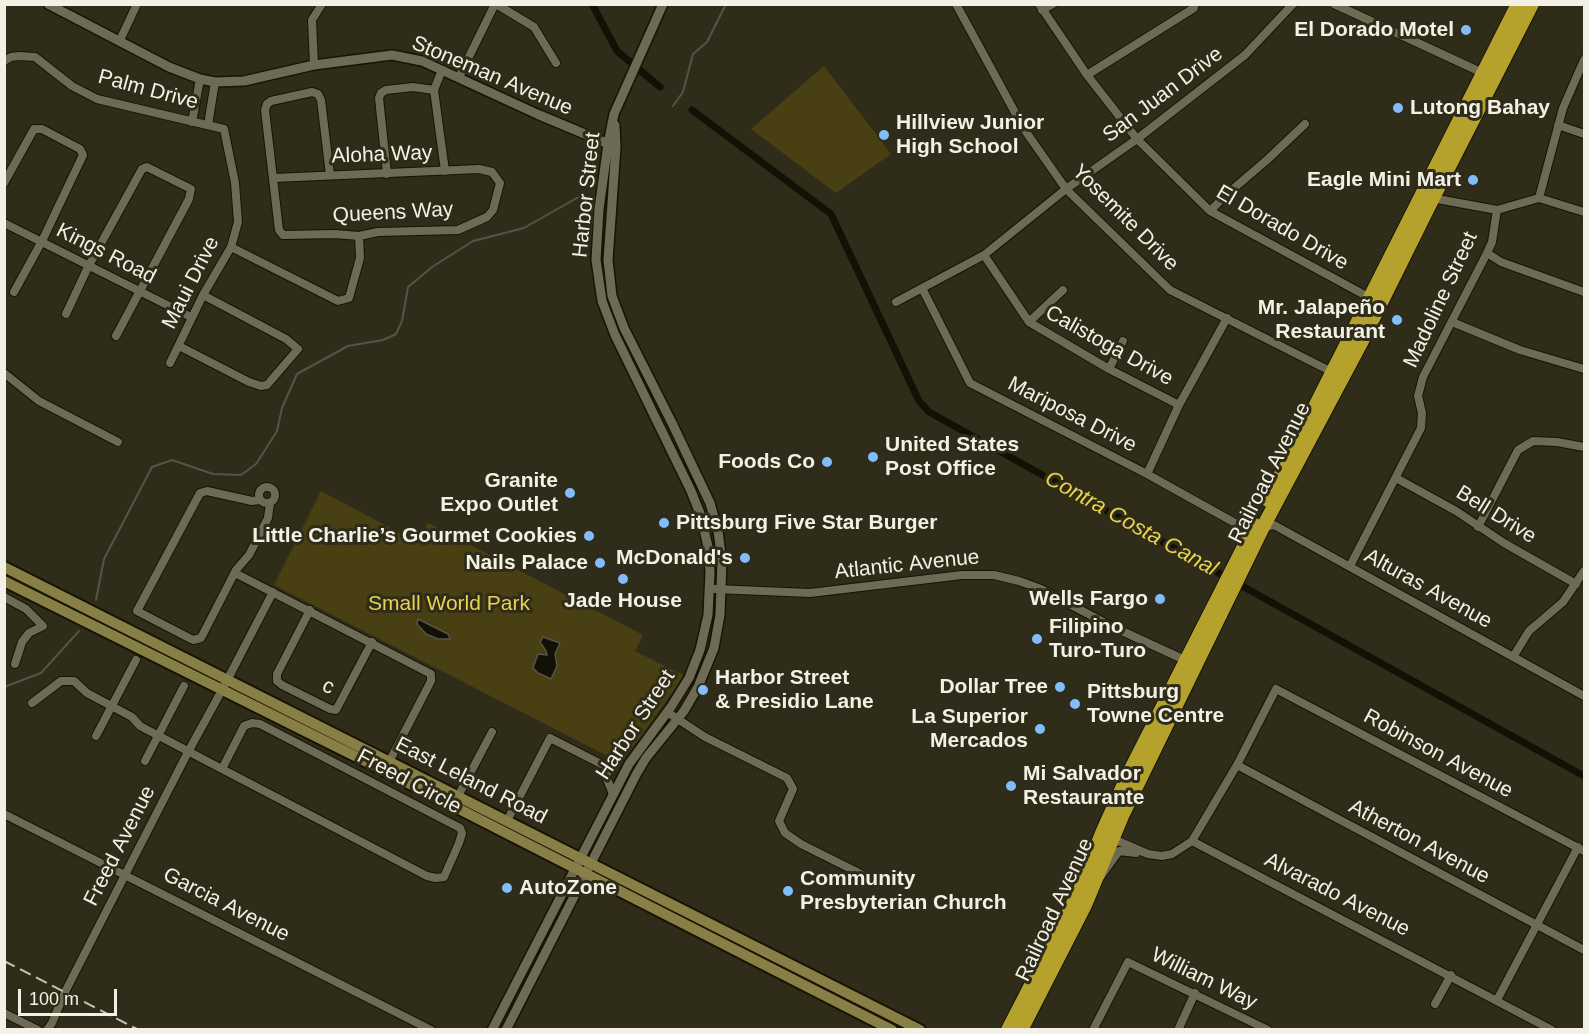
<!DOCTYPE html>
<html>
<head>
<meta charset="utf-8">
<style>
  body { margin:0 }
  #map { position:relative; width:1589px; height:1034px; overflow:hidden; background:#2f2c19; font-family:Arial,sans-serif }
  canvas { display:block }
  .frame { position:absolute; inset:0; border:6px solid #f3f1e5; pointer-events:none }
  .scale { position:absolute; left:18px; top:989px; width:99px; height:27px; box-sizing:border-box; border:3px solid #f3f1e5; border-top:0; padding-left:8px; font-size:18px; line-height:21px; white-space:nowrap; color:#f3f1e5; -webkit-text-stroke:4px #2f2c19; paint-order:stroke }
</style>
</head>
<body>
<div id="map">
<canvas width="1589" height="1034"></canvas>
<div class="frame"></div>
<div class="scale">100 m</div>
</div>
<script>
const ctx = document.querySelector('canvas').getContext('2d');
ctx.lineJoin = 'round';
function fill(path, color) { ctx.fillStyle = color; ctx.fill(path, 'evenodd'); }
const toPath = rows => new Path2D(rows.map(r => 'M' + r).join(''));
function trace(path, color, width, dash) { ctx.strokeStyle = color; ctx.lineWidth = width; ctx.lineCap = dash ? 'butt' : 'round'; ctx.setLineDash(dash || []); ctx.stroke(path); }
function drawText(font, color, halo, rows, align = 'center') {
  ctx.font = font + ' Arial,sans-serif'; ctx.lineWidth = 6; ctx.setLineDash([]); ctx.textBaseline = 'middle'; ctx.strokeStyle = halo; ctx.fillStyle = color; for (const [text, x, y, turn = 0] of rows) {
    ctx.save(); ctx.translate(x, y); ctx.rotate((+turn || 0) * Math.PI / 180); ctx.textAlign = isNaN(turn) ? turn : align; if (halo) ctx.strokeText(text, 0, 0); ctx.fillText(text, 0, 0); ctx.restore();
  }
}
fill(toPath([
  [824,66,891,154,836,193,751,129],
  [321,491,417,542,428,523,643,635,635,651,683,675,677,686,621,763,274,585]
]), '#484012');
const water = toPath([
  [418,619,448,634,450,639,438,639,426,634,417,624,418,619],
  [543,637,560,643,555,654,557,666,551,679,538,673,533,668,538,654,547,655,546,651,540,642,543,637]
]);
fill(water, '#131005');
trace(water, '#565448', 1.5);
trace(toPath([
  [673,106,683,92,693,54,707,42,726,4],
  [96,600,104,559,152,467,172,460,213,474,241,475,256,464,277,431,282,408,297,374,348,346,383,340,396,334,402,321,408,287,432,267,473,241,524,228,582,195],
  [4,687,41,673,79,631]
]), '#565448', 2);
trace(toPath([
  [592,4,617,51,660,87],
  [692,110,831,214,919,401,929,412,1584,776]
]), '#131005', 7);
const minor = toPath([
  [496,4,534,27,556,63],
  [956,4,1024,129,1066,189,1170,290,1334,373],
  [1039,4,1087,75,1137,139,1210,211,1372,299],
  [1334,4,1485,74],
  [1042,10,1053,4],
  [120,40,137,4],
  [4,61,11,57,19,56,35,57,72,86,97,99,224,129,235,183,238,222,231,247,203,295,170,363],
  [314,65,312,20,322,4],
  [442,70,434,90,445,171],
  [1087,75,1194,8,1194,4],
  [459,77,495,4],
  [192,122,200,79],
  [208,125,215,82],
  [1558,125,1584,134],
  [387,174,379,98,381,93,386,90,413,87,434,90],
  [274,178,479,169,492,172,500,183,493,210,487,217,458,230,378,232,359,236,335,234,283,235,279,230,265,110,267,104,271,101,312,92,318,94,321,100,330,175],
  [4,183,34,129,42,129,80,149,83,155,42,241,14,292],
  [1432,198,1497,210,1539,198,1584,212],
  [1539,198,1563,108,1584,60],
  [1210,211,1226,195,1268,159,1305,124],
  [4,223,191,317],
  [231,247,338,301,349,298,360,258,359,236],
  [1487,253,1501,262,1584,292],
  [984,255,1029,322,1109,369,1179,405],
  [922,288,970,383,1147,474,1244,528,1252,530,1274,525,1584,696],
  [896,302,984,255,1066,189,1137,139,1245,55,1293,4],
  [66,314,88,267,142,169,147,167,191,189,189,199,116,336],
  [1029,322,1063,290],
  [1452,322,1520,350,1584,369],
  [179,346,249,382,261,386,267,385,298,349,286,339,203,295],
  [1109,369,1123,341],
  [4,373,39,401,118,442],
  [1147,474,1179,405,1227,318],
  [1396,478,1456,511,1504,543,1576,584],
  '259 495a8 8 0 1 1 16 0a8 8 0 1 1-16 0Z',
  [260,500,252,501,207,491,200,493,137,611,193,640,201,638,236,570,249,555,268,518,270,503],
  [1478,527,1518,450,1533,441,1557,442,1584,447],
  [1350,566,1421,428,1422,413,1418,396,1423,377,1487,253,1492,242,1497,210],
  [235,573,431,674,431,681,388,764],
  [715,589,810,593,962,575,994,575,1019,581,1041,589,1109,625,1189,662],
  [4,597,26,609,43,626,29,633,22,642,15,664],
  [310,610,277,674,277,681,282,685,330,709,336,710,372,642],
  [1513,657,1529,631,1563,602,1584,571],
  [32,703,61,681,74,681,87,693,132,717,140,726,222,769],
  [667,712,705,737,787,778,793,789,779,821,785,833,801,844,879,883],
  [252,723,260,724,460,828,462,833,459,843,444,877,436,878,427,876,222,769,244,726,252,723],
  [96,736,136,660],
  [145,761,184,686],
  [1237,765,1584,950],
  [607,767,607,779,613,794],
  [456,800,492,732],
  [4,814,431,1030],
  [507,821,550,738,607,767],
  [1111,838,1148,854,1162,856,1172,854,1192,841,1552,1030],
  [1192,841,1237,765,1276,689,1584,851],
  [1101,876,1119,851,1136,853],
  [1497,1000,1578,847],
  [1435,1004,1451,975],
  [4,1013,38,1030],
  [47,1030,52,1023,65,992,188,752,222,690,273,592],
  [1093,1030,1128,962,1268,1030],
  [1178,1030,1195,993]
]);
const tertiary = toPath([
  [48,4,169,67,200,79,215,82,244,81,314,65,392,55,422,61,537,114,611,145],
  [492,1030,629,764,671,707,689,678,700,650,708,615,710,572,708,547,701,516,691,491,615,335,602,301,596,260,599,209,608,144,614,114,663,4],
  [506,1030,637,773,646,758,684,711,698,687,714,648,720,615,722,561,718,531,710,503,672,423,624,328,612,296,608,260,616,147,615,125]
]);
const secondary = toPath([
  [4,567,920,1030],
  [4,581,367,762,892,1030]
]);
const trunk = toPath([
  [1268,500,1518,4],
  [1008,1030,1079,892,1102,833,1128,775,1255,525],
  [1021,1030,1085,905,1122,816,1263,527,1362,341,1433,198,1532,4]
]);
trace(minor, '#171403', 10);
trace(tertiary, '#171403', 12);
trace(secondary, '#171403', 14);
trace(trunk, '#171403', 16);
trace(minor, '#6d6a55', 8);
trace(tertiary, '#6d6a55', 9);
trace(secondary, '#877f46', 10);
trace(trunk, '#b4a22d', 14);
trace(toPath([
  [4,961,139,1030]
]), '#c6c4b6', 2, [12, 6]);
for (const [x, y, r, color] of [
  [1466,30,6,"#80bdfa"],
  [1398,108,6,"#80bdfa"],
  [884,135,6,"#80bdfa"],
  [1473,180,6,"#80bdfa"],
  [1397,320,6,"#80bdfa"],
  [873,457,6,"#80bdfa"],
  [827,462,6,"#80bdfa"],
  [570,493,6,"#80bdfa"],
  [664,523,6,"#80bdfa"],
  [589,536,6,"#80bdfa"],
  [745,558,6,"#80bdfa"],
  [600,563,6,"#80bdfa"],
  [623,579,6,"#80bdfa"],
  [1160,599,6,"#80bdfa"],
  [1037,639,6,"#80bdfa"],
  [1060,687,6,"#80bdfa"],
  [703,690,6,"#80bdfa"],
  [1075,704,6,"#80bdfa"],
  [1040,729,6,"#80bdfa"],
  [1011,786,6,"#80bdfa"],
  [507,888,6,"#80bdfa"],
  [788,891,6,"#80bdfa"]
]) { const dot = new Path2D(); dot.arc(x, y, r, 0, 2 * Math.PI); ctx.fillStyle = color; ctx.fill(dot); trace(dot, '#2f2c19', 2); }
drawText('bold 21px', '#f3f1e5', '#2f2c19', [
  ["El Dorado Motel",1454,30],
  ["Lutong Bahay",1410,108,"left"],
  ["Hillview Junior",896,123,"left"],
  ["High School",896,147,"left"],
  ["Eagle Mini Mart",1461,180],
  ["Mr. Jalapeño",1385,308],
  ["Restaurant",1385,332],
  ["United States",885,445,"left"],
  ["Post Office",885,469,"left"],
  ["Foods Co",815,462],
  ["Granite",558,481],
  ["Expo Outlet",558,505],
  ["Pittsburg Five Star Burger",676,523,"left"],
  ["Little Charlie’s Gourmet Cookies",577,536],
  ["McDonald's",733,558],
  ["Nails Palace",588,563],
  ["Wells Fargo",1148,599],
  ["Jade House",623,601,"center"],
  ["Filipino",1049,627,"left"],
  ["Turo-Turo",1049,651,"left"],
  ["Harbor Street",715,678,"left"],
  ["& Presidio Lane",715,702,"left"],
  ["Dollar Tree",1048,687],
  ["Pittsburg",1087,692,"left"],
  ["Towne Centre",1087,716,"left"],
  ["La Superior",1028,717],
  ["Mercados",1028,741],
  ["Mi Salvador",1023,774,"left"],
  ["Restaurante",1023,798,"left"],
  ["Community",800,879,"left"],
  ["Presbyterian Church",800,903,"left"],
  ["AutoZone",519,888,"left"]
], 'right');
drawText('21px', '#f3f1e5', '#2f2c19', [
  ["Stoneman Avenue",492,76,23],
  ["Palm Drive",148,90,15],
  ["San Juan Drive",1163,95,-37],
  ["Aloha Way",382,155,-2],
  ["Harbor Street",587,195,-84],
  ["Queens Way",393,213,-3],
  ["Yosemite Drive",1125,218,45],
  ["El Dorado Drive",1282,228,30],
  ["Kings Road",106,254,27],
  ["Maui Drive",191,283,-63],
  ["Madoline Street",1441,300,-65],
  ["Calistoga Drive",1109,346,29],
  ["Mariposa Drive",1072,415,27],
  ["Railroad Avenue",1270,473,-63],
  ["Bell Drive",1496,515,32],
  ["Atlantic Avenue",907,565,-6],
  ["Alturas Avenue",1428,589,29],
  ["c",328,687,23],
  ["Harbor Street",636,725,-57],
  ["Robinson Avenue",1438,754,28],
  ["East Leland Road",471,781,27],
  ["Freed Circle",409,782,28],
  ["Atherton Avenue",1419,842,28],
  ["Freed Avenue",120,846,-63],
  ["Alvarado Avenue",1337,895,27],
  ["Garcia Avenue",226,905,27],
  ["Railroad Avenue",1055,910,-65],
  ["William Way",1204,979,26]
]);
drawText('21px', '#e8d24e', '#2f2c19', [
  ["Small World Park",449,604]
]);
drawText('italic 22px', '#e8d24e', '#2f2c19', [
  ["Contra Costa Canal",1131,524,29]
]);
</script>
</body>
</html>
